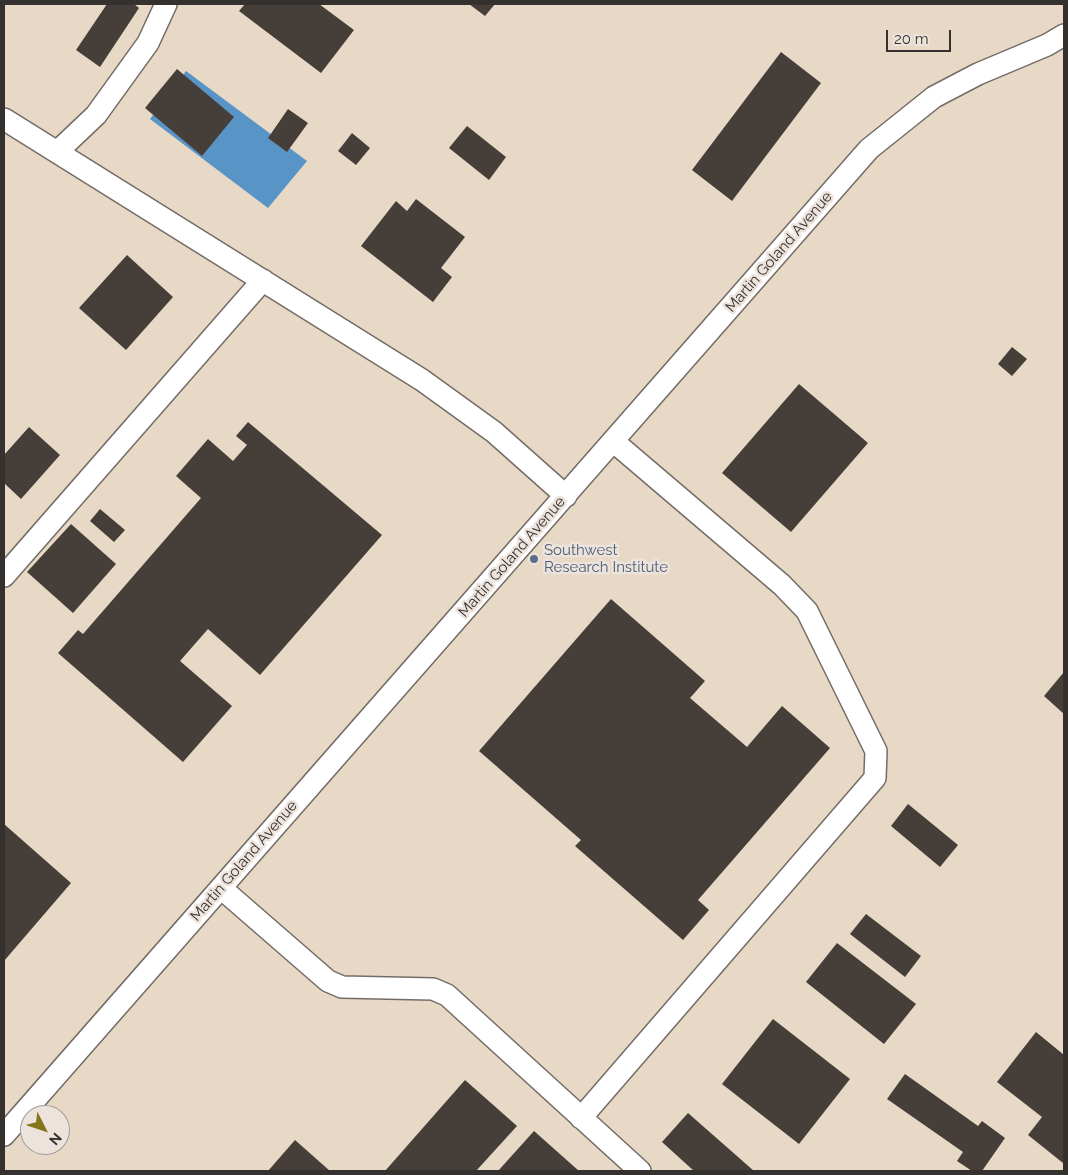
<!DOCTYPE html>
<html>
<head>
<meta charset="utf-8">
<style>
  body { margin:0 }
  #map { position:relative; width:1068px; height:1175px; overflow:hidden; background:#ece3dd; font-family:Raleway,sans-serif }
  canvas { display:block }
  .frame { position:absolute; inset:0; border:5px solid #35312f; pointer-events:none }
  .north { position:absolute; left:20px; top:1105px; width:50px; height:50px; box-sizing:border-box; background:#ece3dd; border:1px solid #a39c97; border-radius:50%; rotate:131deg; font-size:14px; font-weight:700; line-height:20px; text-align:center; color:#35312f }
  .north::after { content:''; display:block; margin:auto; width:18px; height:22px; background:#837518; clip-path:polygon(50% 0,100% 100%,50% 72%,0 100%) }
  .scale { position:absolute; left:886px; top:30px; width:65px; height:22px; box-sizing:border-box; border:2px solid #35312f; border-top:0; padding-left:6px; font-size:15px; line-height:18px; white-space:nowrap; color:#35312f; -webkit-text-stroke:4px #ece3dd; paint-order:stroke }
</style>
</head>
<body>
<div id="map">
<canvas width="1068" height="1175"></canvas>
<div class="frame"></div>
<div class="north">N</div>
<div class="scale">20 m</div>
</div>
<script>
const ctx = document.querySelector('canvas').getContext('2d');
ctx.lineJoin = 'round';
function fill(path, color) { ctx.fillStyle = color; ctx.fill(path, 'evenodd'); }
const toPath = rows => new Path2D(rows.map(r => 'M' + r).join(''));
function trace(path, color, width, dash) { ctx.strokeStyle = color; ctx.lineWidth = width; ctx.lineCap = dash ? 'butt' : 'round'; ctx.setLineDash(dash || []); ctx.stroke(path); }
function drawText(font, color, halo, rows, align = 'center') {
  ctx.font = font + ' Raleway,sans-serif'; ctx.lineWidth = 5; ctx.setLineDash([]); ctx.textBaseline = 'middle'; ctx.strokeStyle = halo; ctx.fillStyle = color; for (const [text, x, y, turn = 0] of rows) {
    ctx.save(); ctx.translate(x, y); ctx.rotate((+turn || 0) * Math.PI / 180); ctx.textAlign = isNaN(turn) ? turn : align; if (halo) ctx.strokeText(text, 0, 0); ctx.fillText(text, 0, 0); ctx.restore();
  }
}
fill(toPath([
  [4,4,1064,4,1064,1171,4,1171],
  [30,1115,60,1115,60,1145,30,1145]
]), '#e8d9c6');
fill(toPath([
  [186,71,307,161,268,208,150,119]
]), '#5894c5');
fill(toPath([
  [107,4,134,4,139,8,100,67,76,50],
  [245,4,319,4,354,30,321,73,239,11],
  [469,4,495,4,485,16],
  [781,52,821,83,732,201,692,170],
  [177,69,234,117,202,156,145,108],
  [288,109,308,123,287,152,268,138],
  [467,126,506,157,489,180,449,148],
  [352,133,370,148,356,165,338,151],
  [416,199,465,237,441,268,452,277,433,302,361,246,396,201,407,211],
  [127,255,173,297,126,350,79,308],
  [1012,347,1027,359,1012,376,998,364],
  [799,384,868,443,791,532,722,473],
  [248,422,382,535,260,675,208,629,180,661,232,706,183,762,58,653,78,630,83,634,201,498,176,476,208,439,233,461,247,445,236,436],
  [29,427,60,455,21,499,4,483,4,455],
  [100,509,125,530,114,542,90,521],
  [71,524,116,564,73,613,27,572],
  [611,599,705,681,690,698,747,747,782,706,830,748,698,900,709,910,683,940,575,846,581,840,479,751],
  [1064,672,1064,714,1044,696],
  [908,804,958,845,940,867,891,826],
  [4,824,71,883,4,961],
  [866,914,921,956,905,977,850,934],
  [837,943,916,1004,884,1044,806,982],
  [773,1019,850,1079,799,1144,722,1084],
  [1036,1032,1064,1055,1063,1163,1028,1135,1042,1117,997,1082],
  [905,1074,978,1126,982,1121,1005,1138,982,1171,972,1171,957,1161,963,1152,887,1099],
  [465,1080,517,1126,476,1171,385,1171],
  [688,1113,754,1171,694,1171,662,1142],
  [534,1131,579,1171,498,1171],
  [295,1140,330,1171,268,1171]
]), '#453e39');
const minor = toPath([
  [4,119,422,380,494,432,566,496],
  [57,152,96,115,148,43,166,4],
  [4,576,263,280],
  [221,888,328,981,342,987,433,989,447,995,640,1171],
  [581,1118,875,778,876,751,807,611,782,585,613,441],
  [4,1135,869,149,934,97,978,74,1047,45,1064,35]
]);
trace(minor, '#736c66', 24);
trace(minor, '#fff', 21);
for (const [x, y, r, color] of [
  [534,559,5,"#5c6f8a"]
]) { const dot = new Path2D(); dot.arc(x, y, r, 0, 2 * Math.PI); ctx.fillStyle = color; ctx.fill(dot); trace(dot, '#ece3dd', 2); }
drawText('15px', '#35312f', '#ece3dd', [
  ["Martin Goland Avenue",779,252,-49],
  ["Martin Goland Avenue",512,557,-49],
  ["Martin Goland Avenue",244,861,-49]
]);
drawText('15px', '#4e5e75', '#ece3dd', [
  ["Southwest",544,550],
  ["Research Institute",544,567]
], 'left');
</script>
</body>
</html>
